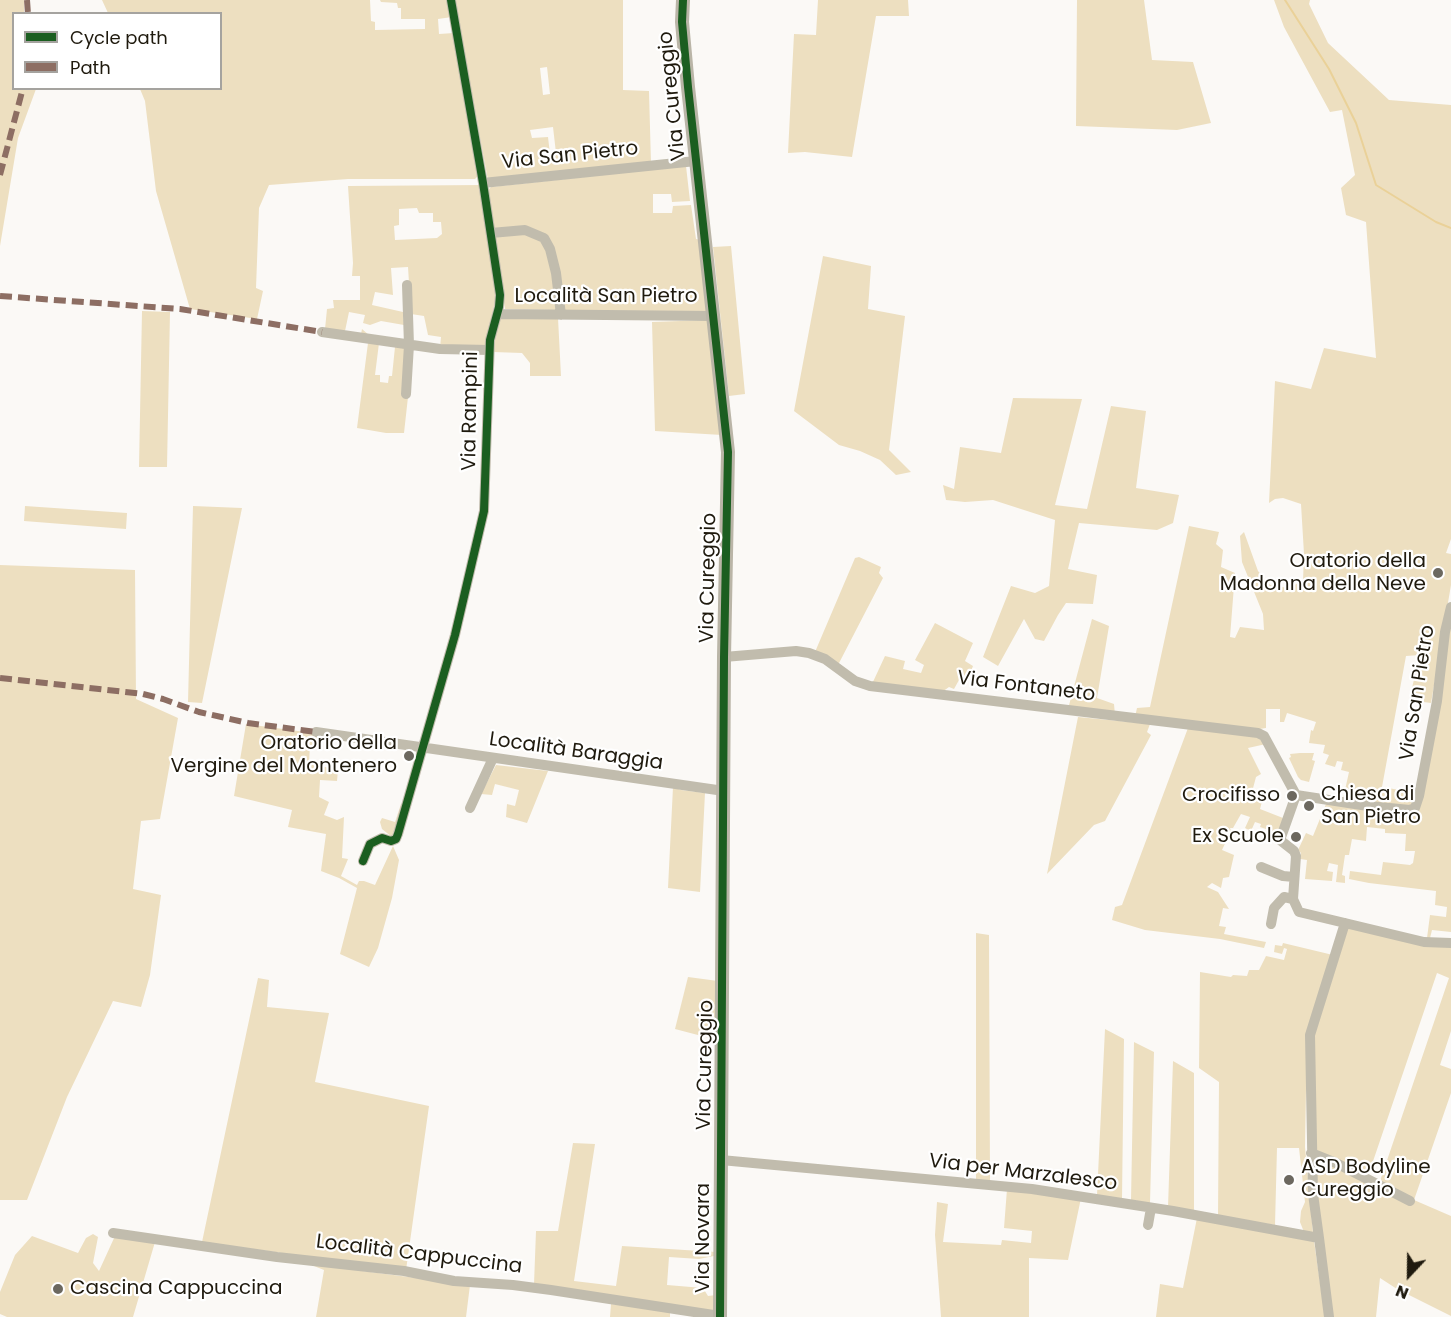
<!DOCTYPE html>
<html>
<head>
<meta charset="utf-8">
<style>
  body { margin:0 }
  #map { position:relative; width:1451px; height:1317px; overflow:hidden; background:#fbf9f6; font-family:Poppins,sans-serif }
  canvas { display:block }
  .legend { position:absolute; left:12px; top:12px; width:210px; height:78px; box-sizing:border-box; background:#fff; border:2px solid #a5a39f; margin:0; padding:8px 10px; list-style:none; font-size:18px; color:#1f1a0e }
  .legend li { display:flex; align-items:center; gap:12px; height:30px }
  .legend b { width:30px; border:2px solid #a5a39f }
  .north { position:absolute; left:1379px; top:1245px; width:60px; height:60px; -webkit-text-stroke:4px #fff; paint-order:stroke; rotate:202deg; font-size:16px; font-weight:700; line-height:24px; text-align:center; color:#1f1a0e }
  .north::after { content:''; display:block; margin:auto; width:21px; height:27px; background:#1f1a0e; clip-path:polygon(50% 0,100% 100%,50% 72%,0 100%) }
</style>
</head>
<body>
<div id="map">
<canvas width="1451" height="1317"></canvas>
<ul class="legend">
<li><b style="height:8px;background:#1b5e20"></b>Cycle path</li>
<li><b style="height:8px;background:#8d6e63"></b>Path</li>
</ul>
<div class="north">N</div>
</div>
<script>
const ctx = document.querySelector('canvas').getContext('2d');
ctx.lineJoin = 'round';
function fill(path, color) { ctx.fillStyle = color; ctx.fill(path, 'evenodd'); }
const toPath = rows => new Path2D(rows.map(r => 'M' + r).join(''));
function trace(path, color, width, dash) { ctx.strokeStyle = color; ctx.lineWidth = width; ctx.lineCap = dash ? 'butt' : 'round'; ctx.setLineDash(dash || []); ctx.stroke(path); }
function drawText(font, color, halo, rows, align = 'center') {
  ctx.font = font + ' Poppins,sans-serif'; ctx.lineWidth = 4.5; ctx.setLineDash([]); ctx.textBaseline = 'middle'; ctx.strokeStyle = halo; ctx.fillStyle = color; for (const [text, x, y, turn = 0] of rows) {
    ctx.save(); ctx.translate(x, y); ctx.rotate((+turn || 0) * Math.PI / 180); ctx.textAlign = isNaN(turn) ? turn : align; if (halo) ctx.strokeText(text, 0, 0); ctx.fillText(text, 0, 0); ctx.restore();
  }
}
fill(toPath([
  [0,0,24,0,24,13,14,14,14,88,36,89,18,138,0,246],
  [102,0,370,0,371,21,375,22,375,30,425,29,425,19,401,19,401,8,398,8,397,3,381,2,380,0,448,0,452,17,438,19,439,34,454,33,479,175,475,179,348,179,269,185,259,208,256,288,263,291,257,319,190,309,156,191,145,101,140,89,220,88,220,14,108,13],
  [454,0,623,0,623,90,649,91,651,164,488,180],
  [547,67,550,94,543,95,540,68],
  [553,127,556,153,550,154,548,137,532,138,530,130],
  [818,0,908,0,909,16,876,16,852,157,805,152,788,153,794,34,816,35],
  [1077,0,1144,0,1152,60,1193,62,1211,123,1177,130,1076,126],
  [1274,0,1310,0,1309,4,1328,43,1389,100,1451,105,1451,539,1446,553,1451,554,1451,585,1431,703,1409,700,1420,655,1406,656,1382,787,1417,793,1411,807,1343,799,1349,772,1341,770,1343,762,1337,761,1335,767,1325,764,1329,755,1323,753,1325,745,1309,743,1311,730,1313,731,1316,722,1287,713,1284,722,1280,722,1280,709,1266,709,1266,728,1253,730,1135,717,1137,708,1150,707,1189,526,1219,532,1216,544,1223,550,1221,567,1235,573,1230,637,1235,638,1240,627,1264,630,1263,614,1242,562,1240,536,1244,532,1258,571,1270,585,1288,588,1303,581,1304,554,1301,504,1283,498,1275,499,1269,503,1275,381,1311,389,1324,348,1376,358,1366,222,1346,215,1341,188,1355,175,1342,110,1330,112,1284,27],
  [686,166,690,201,672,202,671,194,653,194,653,213,672,213,673,206,691,205,696,239,701,240,709,313,505,309,488,190,491,187],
  [482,185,497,293,485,346,440,348,441,337,428,335,424,316,411,314,408,267,391,268,393,295,375,292,372,305,403,312,404,325,381,321,370,325,363,323,365,315,349,312,345,331,361,334,362,329,370,336,325,329,327,309,334,308,333,300,360,300,360,276,352,276,353,263,348,186],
  [417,208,419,213,433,213,433,222,441,222,442,234,437,238,395,240,394,226,399,225,399,209],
  [731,246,745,394,729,396,713,247],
  [823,256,871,266,868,309,905,316,889,450,911,472,896,475,880,460,860,451,839,445,794,411],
  [142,311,170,312,167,467,139,467],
  [501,318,558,318,561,376,530,376,530,363,522,353,493,352,494,332],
  [709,320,722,435,655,431,652,322],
  [368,343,379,343,375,375,380,375,380,382,388,383,389,376,392,376,395,347,405,348,408,397,404,433,386,433,357,428],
  [1013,398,1082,399,1055,505,1087,509,1111,406,1146,411,1136,488,1179,495,1173,523,1157,530,1079,523,1068,569,1097,575,1093,604,1066,603,1058,615,1044,641,1035,639,1024,619,998,666,983,657,1011,586,1035,593,1049,586,1055,520,993,500,965,502,946,500,943,485,954,489,960,447,1001,453],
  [25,506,127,513,126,529,24,521],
  [193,506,242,508,202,703,188,702],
  [859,557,881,567,879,573,883,578,838,665,815,652,855,558],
  [0,565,135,570,136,699,178,718,160,819,141,821,133,889,161,895,150,975,141,1007,113,1001,67,1097,27,1200,0,1200],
  [1451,618,1451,932,1432,930,1430,938,1427,938,1430,915,1446,917,1447,907,1435,905,1436,891,1369,883,1349,879,1350,871,1381,875,1383,862,1410,865,1413,863,1415,851,1405,851,1406,834,1385,833,1385,829,1367,827,1366,841,1352,839,1349,855,1345,855,1342,875,1345,876,1345,883,1336,882,1338,865,1329,863,1327,871,1333,872,1332,881,1305,879,1307,860,1300,859,1301,853,1298,850,1306,833,1313,836,1326,804,1418,816],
  [1092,619,1109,626,1097,698,1114,704,1115,715,1068,709],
  [935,623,973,643,965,661,973,666,966,683,959,680,954,689,949,687,942,692,872,684,885,656,905,661,903,669,921,673,924,665,915,660],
  [1078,717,1150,724,1147,732,1151,735,1105,821,1094,825,1047,874],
  [246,724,320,734,317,745,310,745,309,763,338,770,337,781,320,780,319,797,329,802,324,815,337,820,344,817,342,858,348,859,341,876,357,885,359,881,364,881,375,885,393,846,399,860,392,898,378,948,369,967,340,954,357,888,339,878,321,871,326,834,288,827,292,810,234,796],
  [1188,728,1256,735,1266,744,1248,748,1261,774,1256,777,1252,792,1264,794,1260,809,1283,818,1277,837,1267,841,1272,831,1260,827,1261,824,1255,822,1251,831,1245,828,1250,817,1241,814,1233,828,1230,828,1231,831,1222,850,1234,855,1229,877,1223,878,1221,888,1212,883,1207,887,1218,892,1229,909,1223,908,1219,926,1226,927,1224,934,1266,942,1264,948,1220,939,1145,930,1112,920,1115,907,1122,905],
  [1300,753,1314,753,1312,760,1315,761,1309,782,1301,780,1298,777,1289,758,1291,757,1290,754],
  [496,765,548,771,527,823,506,817,507,804,515,806,519,790,495,784,492,795,481,794],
  [673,787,681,790,705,793,700,892,668,888],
  [401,804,403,805,392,837,382,829,380,822,382,818,395,822],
  [1348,925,1451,947,1451,1031,1440,1065,1451,1069,1451,1093,1414,1200,1451,1216,1451,1316,1397,1289,1380,1278,1376,1317,1332,1317,1314,1192,1312,1034],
  [1437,973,1449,978,1380,1181,1368,1176],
  [976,933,989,935,990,1180,976,1180],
  [1283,943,1333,955,1307,1033,1305,1147,1313,1233,1304,1232,1300,1222,1301,1211,1305,1202,1299,1148,1277,1148,1275,1225,1218,1216,1219,1082,1199,1068,1200,972,1231,977,1233,975,1247,976,1249,970,1259,970,1266,956,1284,960,1287,949,1284,948,1282,954,1274,952,1275,945,1282,946],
  [688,977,718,981,717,1040,675,1029],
  [258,978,269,980,267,1007,329,1013,315,1082,429,1106,406,1270,202,1242],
  [1105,1029,1124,1039,1122,1199,1097,1195],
  [1134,1042,1154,1052,1150,1203,1131,1200],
  [1173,1061,1194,1073,1194,1212,1168,1207],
  [573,1143,595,1144,574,1281,616,1286,622,1246,716,1252,714,1256,699,1259,669,1257,667,1285,703,1288,708,1296,716,1295,715,1312,534,1284,536,1231,558,1231],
  [1007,1189,1081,1198,1068,1260,1029,1258,1029,1317,941,1317,935,1235,937,1202,948,1204,943,1242,1001,1245,1002,1240,1031,1243,1032,1231,1004,1228],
  [1197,1218,1314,1241,1325,1317,1156,1317,1160,1284,1183,1288],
  [93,1234,98,1237,93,1263,99,1271,115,1236,155,1242,133,1317,7,1317,0,1314,0,1292,15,1255,32,1236,78,1253,86,1238],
  [309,1264,470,1285,466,1317,316,1317,324,1270],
  [611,1304,670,1311,670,1317,610,1317]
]), '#eddfc0');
trace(toPath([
  [1285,0,1329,69,1356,123,1376,185,1436,222,1451,228]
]), '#ead198', 2);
trace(toPath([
  [483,183,696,161],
  [491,233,525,230,544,238,550,249,556,273,561,315],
  [497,314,714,316],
  [322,332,440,349,489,350],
  [406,394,409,345,407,285],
  [724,657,796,651,809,653,825,659,855,681,870,686,1258,733,1264,736,1296,795],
  [316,732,724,791],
  [1296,795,1368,806,1410,810,1415,808,1419,796,1437,701,1445,632,1451,607],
  [1296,795,1280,840,1294,851,1296,856,1293,899,1299,912,1424,942,1451,943],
  [470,808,493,758],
  [363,861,370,844,382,838,391,841,396,839,398,834,455,635,484,511,490,340,499,307,500,295,483,183,451,0],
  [1261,867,1283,876,1294,877],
  [1271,924,1274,908,1284,897,1293,899],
  [1311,1153,1336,1163,1410,1201],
  [721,1160,1032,1189,1173,1211,1319,1238,1329,1317],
  [1148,1225,1151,1208],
  [113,1233,277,1257,404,1271,454,1281,513,1285,551,1290,720,1316],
  [1319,1238,1313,1194,1310,1035,1345,923]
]), '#c1bcad', 10);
trace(toPath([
  [683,0,682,22,688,87,728,452,724,657,720,1317]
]), '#bab5a7', 14);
trace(toPath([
  [27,0,28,14],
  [0,175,23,88],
  [0,296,180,309,322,332],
  [0,678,143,694,163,699,199,712,248,723,316,732]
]), '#8d6e63', 6, [12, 6]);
trace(toPath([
  [683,0,682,22,688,87,728,452,724,657,720,1317],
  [363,861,370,844,382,838,391,841,396,839,398,834,455,635,484,511,490,340,499,307,500,295,483,183,451,0]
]), '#1b5e20', 8);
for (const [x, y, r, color] of [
  [1438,573,6,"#6c685f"],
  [409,756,6,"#6c685f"],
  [1292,796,6,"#6c685f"],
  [1309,806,6,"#6c685f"],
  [1296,837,6,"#6c685f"],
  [1289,1180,6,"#6c685f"],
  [58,1289,6,"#6c685f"]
]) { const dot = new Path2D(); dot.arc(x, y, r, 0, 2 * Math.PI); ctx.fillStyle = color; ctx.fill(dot); trace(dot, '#fff', 2); }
drawText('20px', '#1f1a0e', '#fff', [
  ["Via Cureggio",673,96,-96],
  ["Via San Pietro",570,156,-6],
  ["Località San Pietro",606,297],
  ["Via Rampini",471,411,-89],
  ["Via Cureggio",709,578,-89],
  ["Via Fontaneto",1026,687,7],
  ["Via San Pietro",1418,693,-81],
  ["Località Baraggia",576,752,8],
  ["Via Cureggio",706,1065,-89],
  ["Via per Marzalesco",1023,1173,7],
  ["Via Novara",704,1238,-90],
  ["Località Cappuccina",419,1255,7]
]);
drawText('20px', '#1f1a0e', '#fff', [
  ["Oratorio della",1426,562],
  ["Madonna della Neve",1426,585],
  ["Oratorio della",397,744],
  ["Vergine del Montenero",397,767],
  ["Chiesa di",1321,795,"left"],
  ["San Pietro",1321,818,"left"],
  ["Crocifisso",1280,796],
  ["Ex Scuole",1284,837],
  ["ASD Bodyline",1301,1168,"left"],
  ["Cureggio",1301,1191,"left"],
  ["Cascina Cappuccina",70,1289,"left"]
], 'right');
</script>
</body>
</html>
